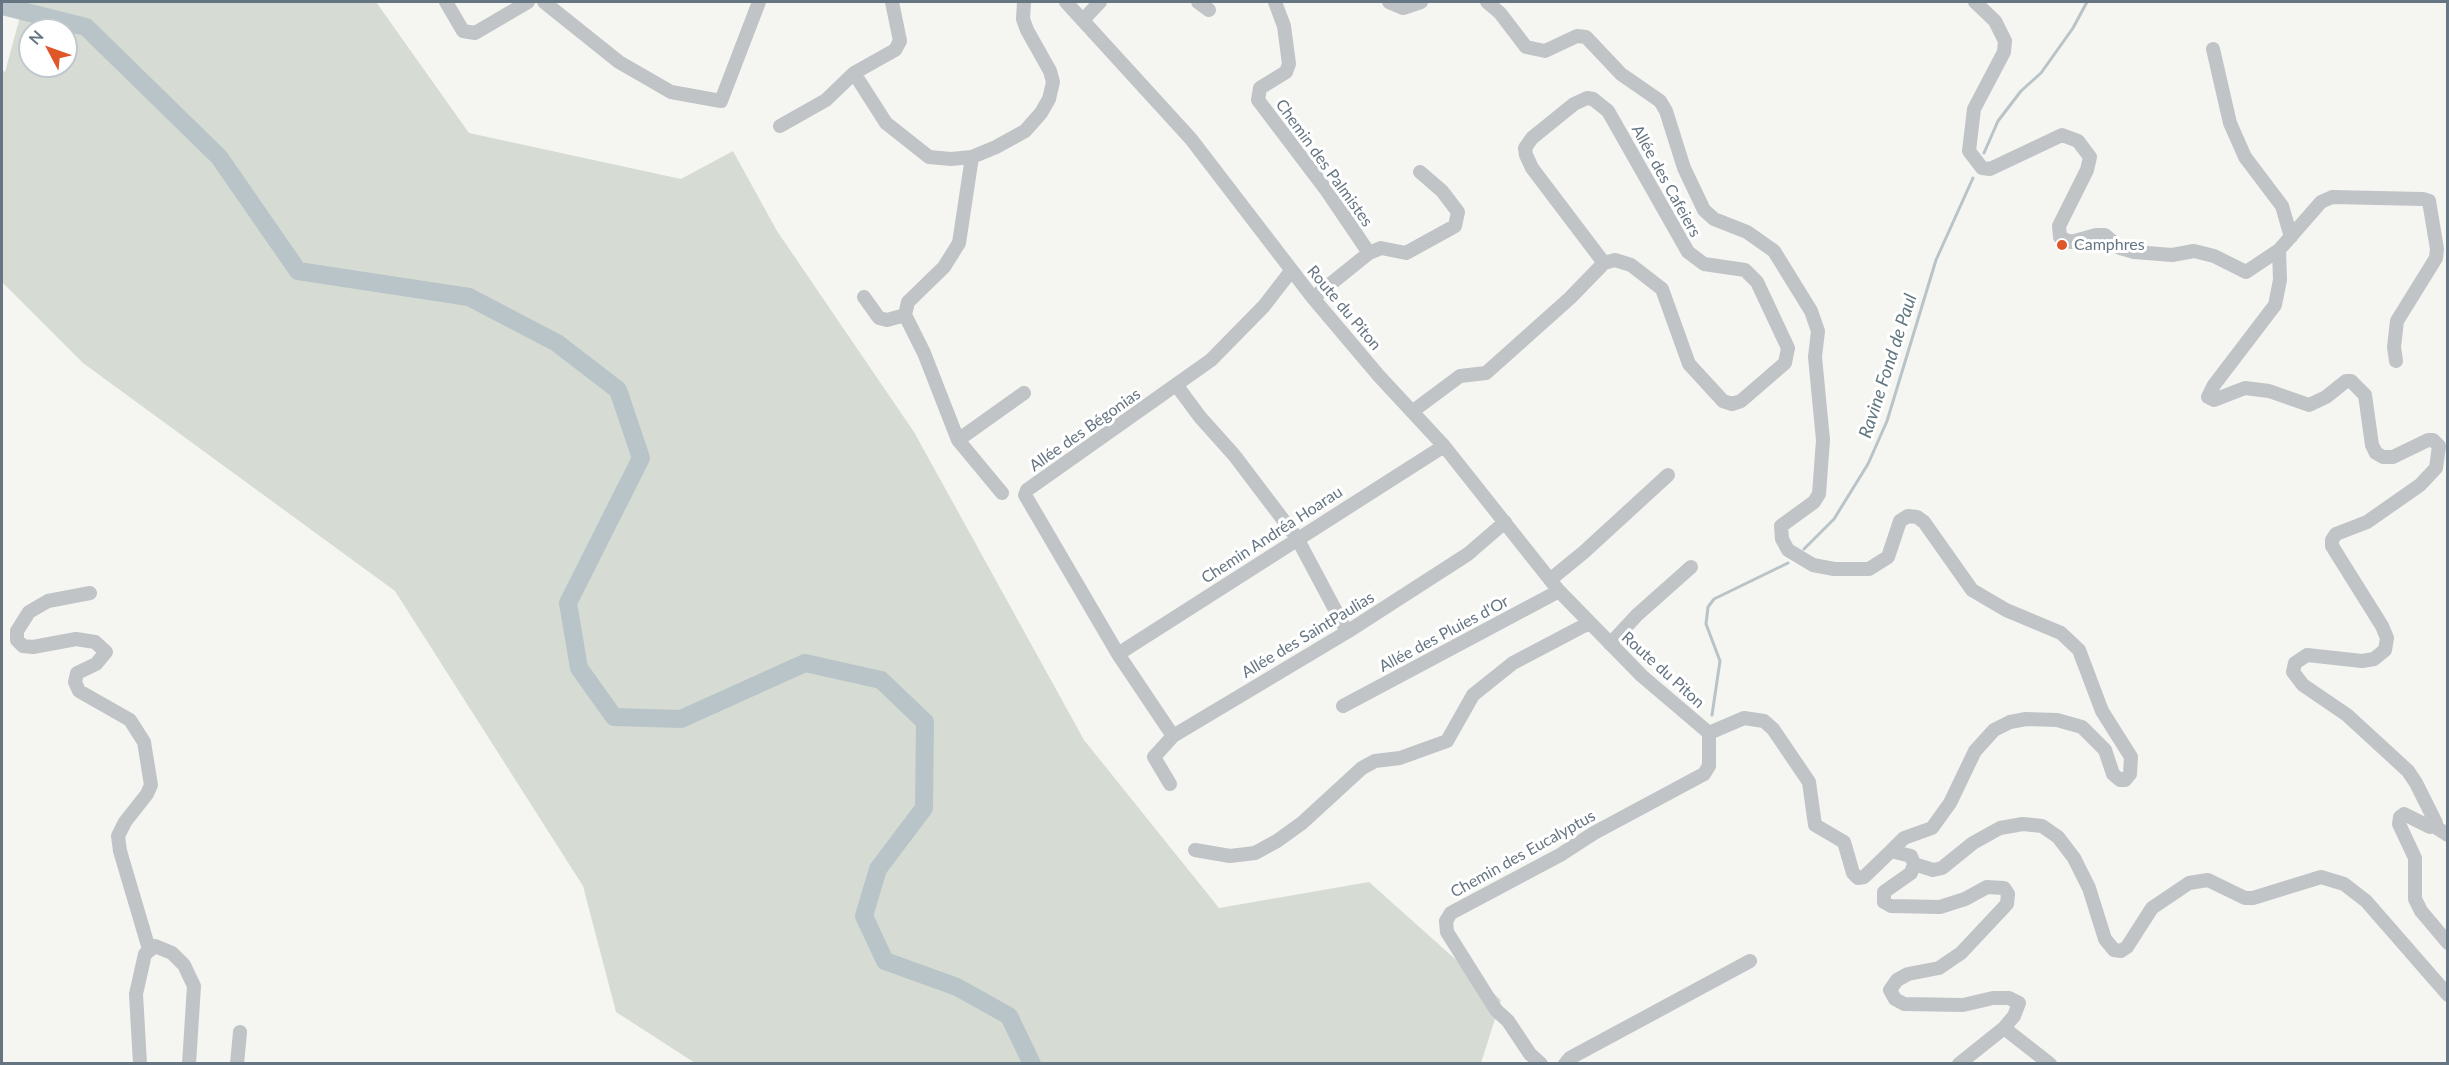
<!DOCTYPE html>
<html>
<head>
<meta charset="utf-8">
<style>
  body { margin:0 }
  #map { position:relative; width:2449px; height:1065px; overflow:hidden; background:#f5f5f2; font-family:Lato,sans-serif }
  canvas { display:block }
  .frame { position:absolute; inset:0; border:3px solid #657582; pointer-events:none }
  .north { position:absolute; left:18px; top:18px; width:60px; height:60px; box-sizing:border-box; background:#fff; border:2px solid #c1c8cd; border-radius:50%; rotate:311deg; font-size:16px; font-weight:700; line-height:24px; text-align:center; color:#657582 }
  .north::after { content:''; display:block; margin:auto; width:21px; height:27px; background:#df5628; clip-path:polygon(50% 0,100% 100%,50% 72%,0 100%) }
</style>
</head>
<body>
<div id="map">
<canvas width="2449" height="1065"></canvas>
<div class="frame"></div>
<div class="north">N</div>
</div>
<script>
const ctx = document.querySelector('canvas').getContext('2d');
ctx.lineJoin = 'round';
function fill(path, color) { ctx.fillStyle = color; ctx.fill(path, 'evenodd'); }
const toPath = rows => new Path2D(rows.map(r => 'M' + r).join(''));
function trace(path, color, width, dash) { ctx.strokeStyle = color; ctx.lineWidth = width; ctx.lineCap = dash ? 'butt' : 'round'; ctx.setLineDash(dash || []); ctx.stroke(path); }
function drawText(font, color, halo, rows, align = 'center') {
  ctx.font = font + ' Lato,sans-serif'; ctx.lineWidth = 6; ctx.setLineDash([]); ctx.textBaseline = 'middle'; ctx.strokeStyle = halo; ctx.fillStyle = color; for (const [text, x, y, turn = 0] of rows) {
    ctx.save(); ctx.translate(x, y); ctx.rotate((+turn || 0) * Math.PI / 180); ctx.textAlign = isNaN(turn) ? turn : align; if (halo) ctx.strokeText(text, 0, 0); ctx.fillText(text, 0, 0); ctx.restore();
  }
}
fill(toPath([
  [24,2,376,2,469,133,681,179,733,151,777,231,914,432,1084,740,1219,908,1369,882,1501,1000,1481,1063,695,1063,616,1012,583,886,395,591,83,363,2,282,2,70,5,72],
  [30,30,66,30,66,66,30,66]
]), '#d6dcd3');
trace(toPath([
  [1984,153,1998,121,2021,91,2041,73,2073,28,2087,2],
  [1804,549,1834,519,1868,464,1887,421,1936,260,1973,178],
  [1712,715,1720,661,1706,624,1708,607,1714,599,1788,563]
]), '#b8c4c8', 3);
trace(toPath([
  [2,6,86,27,219,157,298,271,469,297,557,343,618,390,641,458,568,603,579,668,614,717,681,719,805,663,881,680,925,722,924,808,878,869,864,916,885,961,957,987,1009,1016,1032,1064]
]), '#b8c4c8', 18);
trace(toPath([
  [446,2,463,31,475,33,528,2],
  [544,2,619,62,671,92,721,101,759,2],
  [1066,2,1191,139,1313,298,1379,376,1444,446,1559,591,1642,676,1709,733],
  [1198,2,1209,10],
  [1275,2,1284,26,1289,64,1286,72,1260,88,1258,100,1327,191,1369,253],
  [1389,2,1403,8,1421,2],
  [1487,2,1500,13,1526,47,1545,51,1577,36,1586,37,1621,74,1660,101,1666,111,1684,168,1704,210,1714,219,1747,232,1774,251,1811,311,1818,331,1815,357,1823,440,1819,494,1814,502,1781,526,1782,539,1788,550,1813,565,1834,569,1869,569,1888,557,1900,521,1908,516,1917,517,1924,522,1972,590,2006,610,2061,633,2079,650,2102,711,2131,757,2130,774,2125,780,2120,780,2113,774,2105,750,2082,727,2057,720,2026,719,2010,722,1994,730,1975,751,1950,803,1932,828,1904,838,1891,851],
  [1975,2,1995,21,2005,41,2004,52,1974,109,1969,151,1982,168,1990,169,2062,135,2078,141,2090,157,2087,170,2059,226,2060,237,2066,240,2071,242,2096,235,2105,235,2120,248,2134,252,2172,255,2194,251,2214,256,2246,272,2279,250,2321,202,2332,197,2423,199,2429,201,2437,249,2436,258,2397,321,2394,347,2396,361],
  [1083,20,1100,2],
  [2213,49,2230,123,2245,157,2282,206,2291,237],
  [854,73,886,123,929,157,951,159,972,157,996,147,1025,131,1041,113,1049,99,1053,82,1050,71,1027,30,1023,19,1024,2],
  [780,126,826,100,854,73,895,50,900,41,892,2],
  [972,157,959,243,944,267,908,302,905,315,924,353,958,440,1002,493],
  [2279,250,2280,280,2275,305,2214,385,2208,397,2214,400,2245,388,2269,391,2309,405,2326,397,2346,381,2351,381,2365,395,2372,445,2376,453,2383,457,2393,457,2428,440,2433,440,2439,446,2436,468,2420,485,2367,522,2336,534,2332,540,2332,546,2382,626,2387,638,2385,650,2374,659,2362,661,2307,655,2295,663,2293,672,2303,685,2347,715,2408,771,2416,783,2436,823,2430,827,2404,814,2400,817,2399,824,2415,858,2415,899,2421,911,2448,943],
  [864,297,879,318,887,320,905,315],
  [1313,298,1369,253,1381,248,1406,253,1455,226,1458,212,1442,191,1420,172],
  [1177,386,1200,417,1234,455,1297,538,1347,632],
  [1413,411,1460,376,1486,373,1570,298,1604,263,1615,260,1631,265,1662,289,1689,364,1723,401,1732,404,1741,401,1785,363,1788,348,1757,282,1745,270,1704,264,1688,252,1608,111,1593,99,1587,98,1574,104,1532,138,1525,148,1526,155,1532,168,1604,263],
  [958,440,1024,393],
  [1551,579,1584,552,1668,475],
  [90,593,48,601,29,612,17,631,17,640,23,646,33,647,76,639,95,642,106,652,96,664,77,673,75,682,79,691,130,720,144,742,151,785,147,794,125,822,118,836,120,851,149,949],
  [1610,644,1637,615,1691,567],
  [1118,654,1444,446],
  [1343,706,1559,591],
  [1709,733,1744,718,1764,721,1773,729,1809,782,1815,825,1844,842,1853,873,1858,878,1864,877,1891,851,1911,856,1914,864,1911,873,1884,892,1884,902,1891,906,1940,907,1965,899,1987,887,2004,888,2008,894,2007,904,1961,953,1939,968,1908,974,1897,980,1890,990,1895,999,1904,1004,1963,1005,1993,998,2009,998,2019,1003,2014,1016,2004,1028,1959,1064],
  [1173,736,1118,654,1025,495,1027,490,1211,360,1264,306,1291,271],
  [1170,784,1154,757,1173,736,1347,632,1468,554,1505,522],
  [2434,826,2448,835],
  [1195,850,1230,856,1255,853,1277,841,1302,823,1362,768,1375,761,1400,758,1447,741,1473,695,1513,663,1589,623],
  [1914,864,1933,870,1942,868,1973,843,2000,828,2023,824,2042,826,2058,837,2074,858,2089,888,2105,939,2114,950,2121,951,2127,947,2152,908,2189,883,2208,880,2245,898,2253,898,2321,877,2344,884,2366,901,2448,995],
  [2004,1028,2050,1064],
  [140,1064,136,994,145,954,155,946,172,953,184,965,194,986,189,1064],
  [237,1064,240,1032],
  [1541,1064,1530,1054,1508,1021,1496,1010,1447,932,1446,921,1451,913,1560,855,1594,833,1704,774,1709,766,1709,733],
  [1565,1064,1570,1058,1750,961]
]), '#c0c4c7', 14);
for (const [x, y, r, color] of [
  [2062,245,6,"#df5628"]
]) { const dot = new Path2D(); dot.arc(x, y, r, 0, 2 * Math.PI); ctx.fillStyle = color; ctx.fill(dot); trace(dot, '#fff', 2); }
drawText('16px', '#657582', '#fff', [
  ["Chemin des Palmistes",1324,163,54],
  ["Allée des Cafeiers",1666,181,61],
  ["Route du Piton",1344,308,50],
  ["Allée des Bégonias",1085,430,-35],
  ["Chemin Andréa Hoarau",1272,535,-33],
  ["Allée des Pluies d'Or",1444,634,-28],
  ["Allée des SaintPaulias",1308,635,-31],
  ["Route du Piton",1663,670,42],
  ["Chemin des Eucalyptus",1523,854,-29]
]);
drawText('16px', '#657582', '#fff', [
  ["Camphres",2074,245]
], 'left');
drawText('italic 18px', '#60777f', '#fff', [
  ["Ravine Fond de Paul",1888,366,-72]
]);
</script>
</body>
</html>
